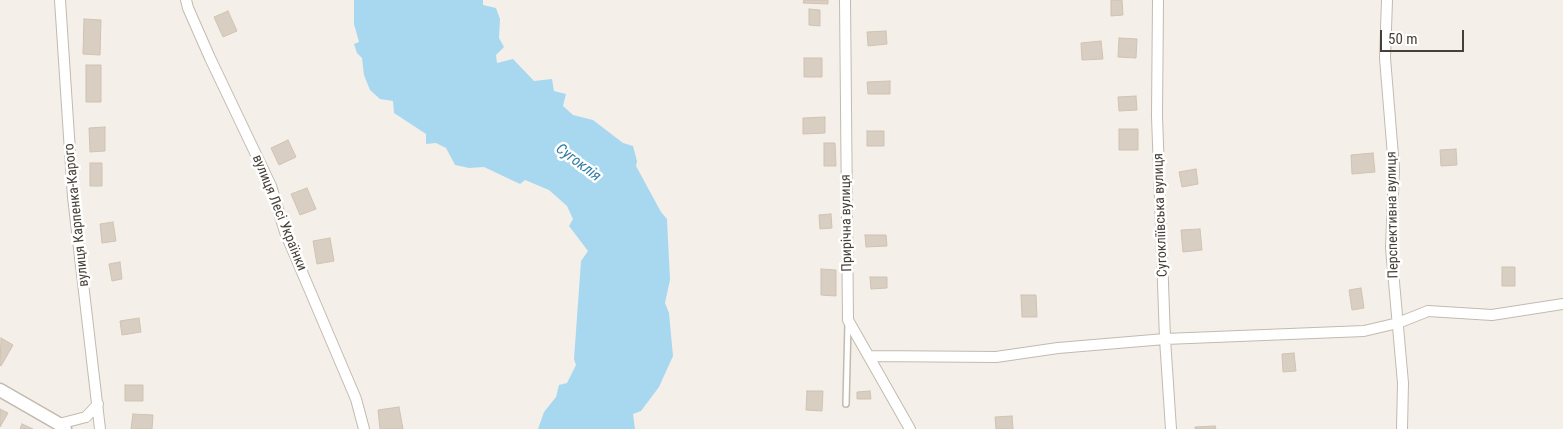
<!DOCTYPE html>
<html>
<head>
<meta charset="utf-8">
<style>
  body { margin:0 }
  #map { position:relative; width:1563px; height:429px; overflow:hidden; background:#f4f0e9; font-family:"Roboto Condensed",sans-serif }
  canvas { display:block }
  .scale { position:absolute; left:1380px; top:30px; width:84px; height:22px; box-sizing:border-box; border:2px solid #484038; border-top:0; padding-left:6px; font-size:15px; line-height:18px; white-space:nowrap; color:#484038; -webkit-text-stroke:4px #fff; paint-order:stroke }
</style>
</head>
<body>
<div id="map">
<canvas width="1563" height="429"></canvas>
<div class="scale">50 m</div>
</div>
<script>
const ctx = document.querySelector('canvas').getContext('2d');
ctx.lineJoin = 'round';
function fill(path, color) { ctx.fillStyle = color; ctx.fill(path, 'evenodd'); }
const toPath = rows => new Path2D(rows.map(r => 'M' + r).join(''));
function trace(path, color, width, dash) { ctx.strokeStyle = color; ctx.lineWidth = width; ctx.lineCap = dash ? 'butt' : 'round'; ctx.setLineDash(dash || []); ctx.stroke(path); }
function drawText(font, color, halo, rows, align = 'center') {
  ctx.font = font + ' "Roboto Condensed",sans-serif'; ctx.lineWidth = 5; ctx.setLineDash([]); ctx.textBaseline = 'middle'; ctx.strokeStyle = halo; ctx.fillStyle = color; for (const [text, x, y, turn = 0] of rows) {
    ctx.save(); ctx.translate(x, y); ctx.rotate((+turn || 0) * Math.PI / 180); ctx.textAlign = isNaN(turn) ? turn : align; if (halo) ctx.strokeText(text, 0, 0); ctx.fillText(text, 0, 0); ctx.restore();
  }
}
fill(toPath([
  [354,0,483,0,483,5,496,8,500,19,499,38,504,47,496,55,497,63,513,59,534,81,552,79,554,91,566,94,563,106,573,115,593,120,623,143,633,146,637,161,636,166,661,212,667,219,670,280,665,303,669,313,673,356,659,387,641,411,633,414,635,429,538,429,544,412,556,397,559,385,567,383,576,365,574,359,581,261,588,251,569,226,573,219,567,206,549,190,525,180,520,184,484,167,469,168,455,165,446,148,436,143,426,144,426,134,394,113,393,101,380,99,370,90,364,75,362,58,357,53,354,44,359,42,354,24]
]), '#a7d8ef');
const building = toPath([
  [804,0,828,0,828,4,803,3,804,0],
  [1111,0,1122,0,1123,15,1111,16,1111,0],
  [809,9,820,10,820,26,809,25,809,9],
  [228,11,237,31,223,37,214,17,228,11],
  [84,19,101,20,100,55,83,54,84,19],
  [886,31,887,44,868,46,867,32,886,31],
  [1119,38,1137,39,1136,58,1118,57,1119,38],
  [1101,41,1103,59,1082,60,1081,43,1101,41],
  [804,58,822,58,822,77,804,77,804,58],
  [86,65,101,65,101,102,86,102,86,65],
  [890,81,890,94,868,94,867,82,890,81],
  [1136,96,1137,110,1119,111,1118,97,1136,96],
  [825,117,825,133,803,134,803,118,825,117],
  [105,127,105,151,90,152,89,128,105,127],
  [1119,129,1138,129,1138,150,1119,150,1119,129],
  [867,131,884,131,884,146,867,146,867,131],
  [288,140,296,157,279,165,271,148,288,140],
  [824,143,835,143,836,166,824,166,824,143],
  [1456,149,1457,165,1441,166,1440,150,1456,149],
  [1373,153,1375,172,1352,174,1351,155,1373,153],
  [90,163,102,163,102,186,90,186,90,163],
  [1196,169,1198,184,1182,187,1179,172,1196,169],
  [307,188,316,209,300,215,291,194,307,188],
  [831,214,832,228,820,229,819,215,831,214],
  [113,222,116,241,102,243,100,224,113,222],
  [1200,229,1202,250,1183,252,1181,230,1200,229],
  [865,235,886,235,887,246,866,247,865,235],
  [330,238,334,261,317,264,313,241,330,238],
  [120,262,122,279,112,281,109,264,120,262],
  [1502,267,1515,267,1515,286,1502,286,1502,267],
  [821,269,836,270,836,296,821,295,821,269],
  [870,277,887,277,887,288,871,289,870,277],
  [1361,288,1364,308,1352,310,1349,290,1361,288],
  [1021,295,1036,295,1037,317,1022,317,1021,295],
  [139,318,141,332,122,335,120,321,139,318],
  [1,338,13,345,1,366,0,365,1,338],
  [1294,353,1296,371,1283,372,1282,354,1294,353],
  [125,385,143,385,143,401,125,401,125,385],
  [807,391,823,391,822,411,806,410,807,391],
  [870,391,871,399,857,399,857,392,870,391],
  [399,407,403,429,380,429,378,410,399,407],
  [0,409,8,413,0,427,0,409],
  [133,414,153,415,152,429,131,429,133,414],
  [1012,416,1013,429,996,429,995,417,1012,416],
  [22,424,33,429,20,429,22,424],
  [1215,426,1216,429,1195,429,1195,427,1215,426]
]);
fill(building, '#d9cec2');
trace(building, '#d1c2b2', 1);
const service = toPath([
  [846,404,848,323]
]);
const minor = toPath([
  [60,0,73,197,100,429],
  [186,0,188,8,210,58,271,186,285,232,356,399,364,429],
  [845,0,848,320,910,429],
  [1158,0,1157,116,1165,339,1171,429],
  [1387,0,1385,58,1394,168,1391,248,1403,383,1402,429],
  [869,356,996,357,1058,348,1165,339,1364,331,1398,323,1428,311,1492,315,1563,304],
  [59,424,86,417,98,404]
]);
const tertiary = toPath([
  [0,390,59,424,65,429]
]);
trace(service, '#c3baaf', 8);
trace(minor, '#c3baaf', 12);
trace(tertiary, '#c3baaf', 15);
trace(service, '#fff', 5);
trace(minor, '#fff', 10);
trace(tertiary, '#fff', 12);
drawText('14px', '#484038', '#fff', [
  ["вулиця Лесі Українки",279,213,68],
  ["вулиця Карпенка-Карого",77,215,-96],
  ["Сугокліївська вулиця",1161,215,-92],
  ["Перспективна вулиця",1393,215,-91],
  ["Прирічна вулиця",847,223,-91]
]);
drawText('italic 15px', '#2f7ba3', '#fff', [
  ["Сугоклія",578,163,37]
]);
</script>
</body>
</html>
